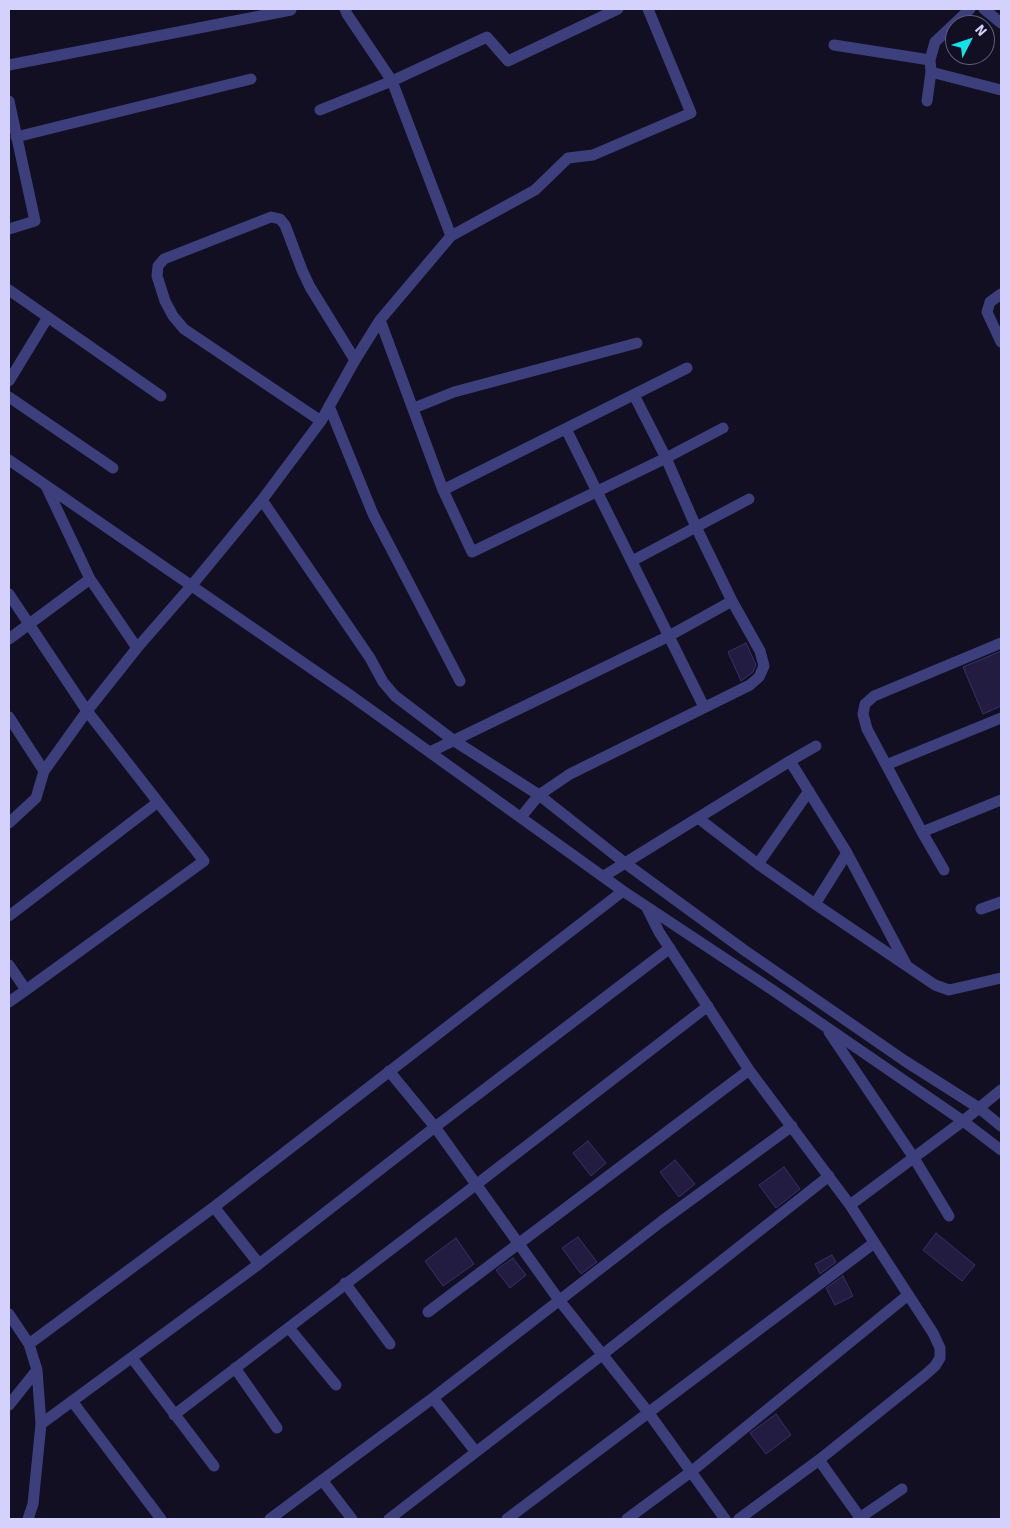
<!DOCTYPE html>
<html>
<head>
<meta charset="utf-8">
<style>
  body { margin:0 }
  #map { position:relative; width:1010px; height:1528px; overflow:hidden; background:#110f21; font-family:Signika,sans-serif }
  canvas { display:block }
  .frame { position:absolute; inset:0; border:10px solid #d4d2fc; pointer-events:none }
  .north { position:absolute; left:945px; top:15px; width:50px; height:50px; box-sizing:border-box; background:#110f21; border:1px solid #5f5d79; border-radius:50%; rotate:49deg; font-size:14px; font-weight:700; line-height:20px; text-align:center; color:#d4d2fc }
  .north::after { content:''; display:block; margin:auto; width:18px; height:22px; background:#11e3e9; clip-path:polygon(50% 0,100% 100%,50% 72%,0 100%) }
</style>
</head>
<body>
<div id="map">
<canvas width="1010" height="1528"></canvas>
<div class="frame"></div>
<div class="north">N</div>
</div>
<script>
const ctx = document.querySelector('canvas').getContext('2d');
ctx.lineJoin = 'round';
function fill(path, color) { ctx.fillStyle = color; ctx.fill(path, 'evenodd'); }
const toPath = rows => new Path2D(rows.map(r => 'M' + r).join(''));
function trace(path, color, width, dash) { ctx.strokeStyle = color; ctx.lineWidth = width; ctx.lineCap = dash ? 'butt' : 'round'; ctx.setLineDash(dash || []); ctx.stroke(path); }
const building = toPath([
  [746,643,756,665,753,672,741,681,728,652,746,643],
  [1001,651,1001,706,983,714,963,667,1001,651],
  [588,1141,606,1163,591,1176,573,1153,588,1141],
  [675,1160,695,1184,679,1197,660,1172,675,1160],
  [784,1167,800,1189,776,1208,759,1185,784,1167],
  [936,1233,975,1265,962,1281,923,1250,936,1233],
  [578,1237,597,1262,581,1274,562,1248,578,1237],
  [456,1238,474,1264,443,1286,425,1261,456,1238],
  [832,1255,836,1262,820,1274,815,1264,832,1255],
  [513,1258,526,1275,510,1288,496,1270,513,1258],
  [843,1276,853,1296,835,1305,826,1288,843,1276],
  [776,1414,791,1435,766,1454,750,1433,776,1414]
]);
fill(building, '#211c40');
trace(building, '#38306b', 1);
trace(toPath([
  [984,9,1001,23],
  [834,45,930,60],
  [9,65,291,10],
  [931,72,1001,90],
  [9,101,35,221,9,229],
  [927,101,931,72,930,60,935,42,970,9],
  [320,110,392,81,347,14,345,9],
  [16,137,251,79],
  [451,236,535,190,568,158,593,155,691,113,648,9],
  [9,290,161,396],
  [1001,294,990,302,987,312,1001,342],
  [380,320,451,236,392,81,487,37,508,61,618,9],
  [9,381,48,317],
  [9,397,113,468],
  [329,406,373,514,460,681],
  [414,408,454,392,637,343],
  [321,421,184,329,173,316,165,301,157,276,158,266,164,259,271,217,280,219,285,225,302,270,310,287,355,360],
  [566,429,704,707],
  [9,460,350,695,623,891,771,989,963,1121,1001,1150],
  [46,486,90,579,137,648],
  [443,490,687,368],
  [262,500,370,658,383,682,395,696,453,740,539,795,625,863,744,950,905,1061,979,1108,1001,1126],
  [632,561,749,499],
  [9,594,87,711,137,648,192,585,262,500,321,421,355,360,380,320,443,490,472,552,666,458,723,428],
  [9,639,90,579],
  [9,717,44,771,87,711,204,861,26,990,9,965],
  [430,752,669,636,732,601],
  [790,761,847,853,907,966],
  [886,765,1001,718],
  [521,817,539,795,570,774,750,685,759,677,764,666,760,651,732,601,696,527,666,458,634,395],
  [698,818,758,864,815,904,935,985,949,990,1001,978],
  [9,823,36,798,44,771],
  [922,832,1001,800],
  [758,864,809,791],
  [944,870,922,832,867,729,863,714,865,704,874,696,1001,643],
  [604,876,790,761,816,746],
  [815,904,847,853],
  [647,908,659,932,749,1070,850,1205,933,1333,940,1348,940,1358,935,1366,925,1375,819,1460,739,1519],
  [981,909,1001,902],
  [9,916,158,802],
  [9,1002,26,990],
  [829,1032,914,1158,949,1216],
  [389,1071,435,1127,559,1300,648,1412,725,1519],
  [850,1205,963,1121,1001,1090],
  [214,1207,259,1264],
  [345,1283,390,1344],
  [428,1312,749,1070],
  [9,1314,29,1344,37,1370,41,1424,33,1504,28,1519],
  [289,1328,336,1385],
  [29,1344,214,1207,623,891],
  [132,1358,214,1466],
  [235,1368,277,1428],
  [433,1398,476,1452],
  [72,1401,161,1519],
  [9,1405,37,1370],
  [174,1415,477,1184,708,1006],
  [41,1424,259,1264,435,1127,670,948],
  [819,1460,861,1519],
  [322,1480,352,1519],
  [270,1519,433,1398,662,1221,792,1126],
  [389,1519,602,1355,829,1176],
  [507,1519,874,1243],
  [627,1519,692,1471,908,1295],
  [858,1519,902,1489]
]), '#3d3f7d', 11);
</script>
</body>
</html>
